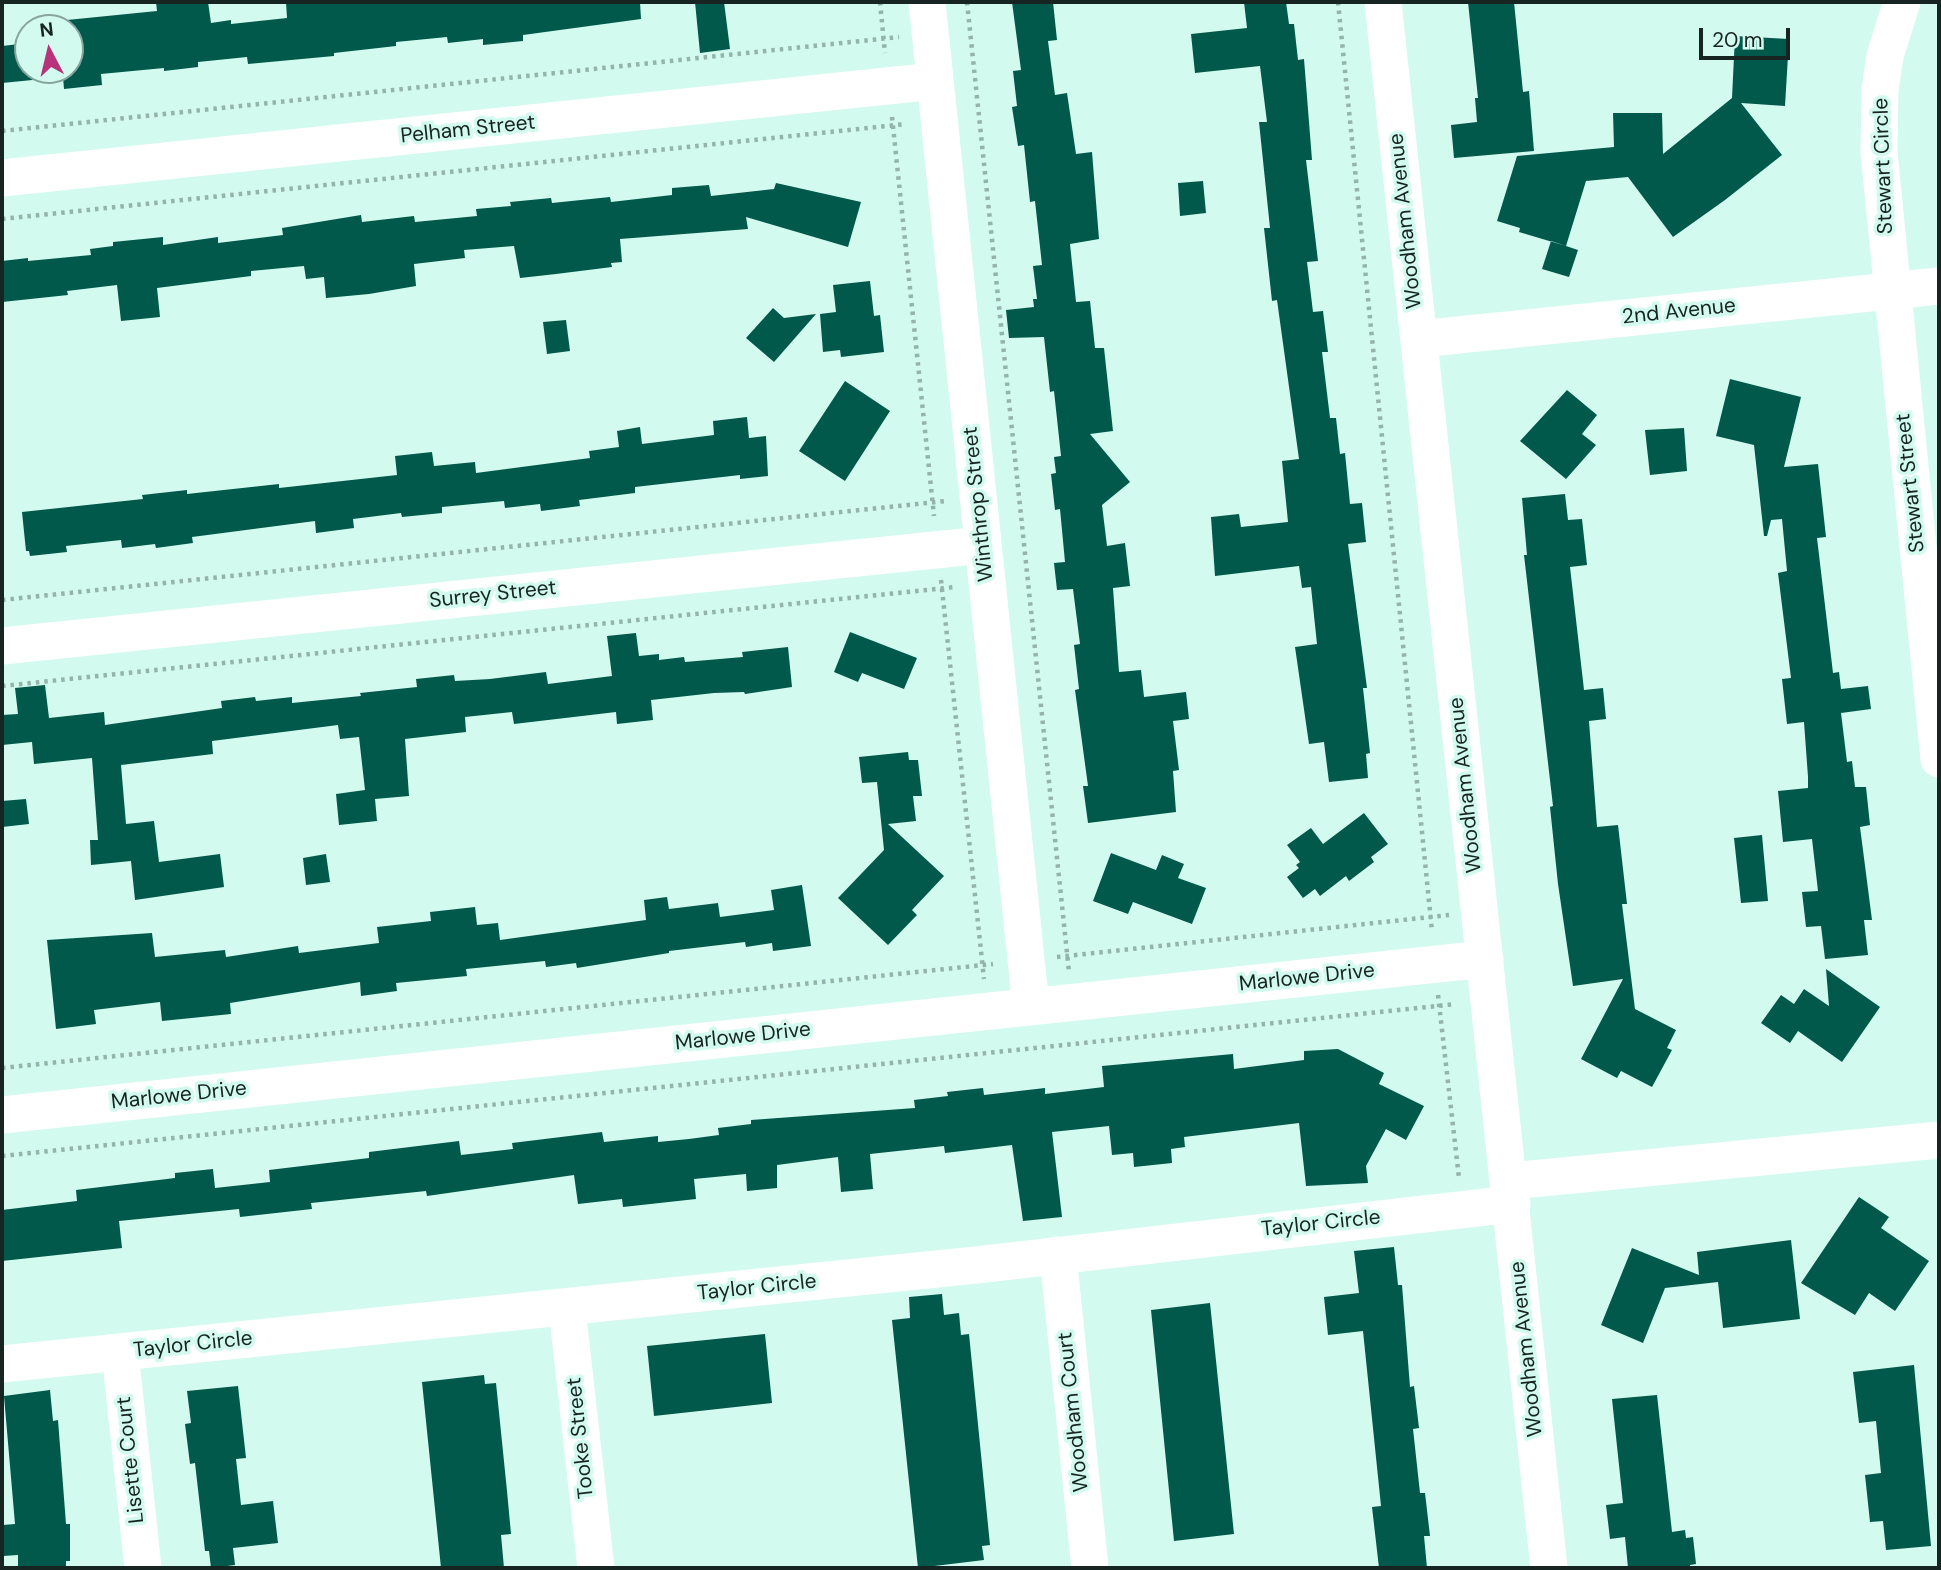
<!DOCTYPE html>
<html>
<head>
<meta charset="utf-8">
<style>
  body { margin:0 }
  #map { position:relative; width:1941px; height:1570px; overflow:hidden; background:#d3faef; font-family:"DM Sans",sans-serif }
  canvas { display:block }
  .frame { position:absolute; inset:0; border:4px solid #172522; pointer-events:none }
  .north { position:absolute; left:14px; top:14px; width:70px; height:70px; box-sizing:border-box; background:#d3faef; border:2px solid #88a59d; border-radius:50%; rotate:353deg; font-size:19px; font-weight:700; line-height:28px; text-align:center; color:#172522 }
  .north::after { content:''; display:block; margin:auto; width:24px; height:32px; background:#b7337a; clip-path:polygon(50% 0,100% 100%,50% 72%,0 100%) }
  .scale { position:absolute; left:1699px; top:28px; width:91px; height:32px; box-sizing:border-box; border:4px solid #172522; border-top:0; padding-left:9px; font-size:21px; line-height:24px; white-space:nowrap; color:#172522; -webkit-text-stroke:5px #d3faef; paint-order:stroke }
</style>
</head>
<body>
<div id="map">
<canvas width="1941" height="1570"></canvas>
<div class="frame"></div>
<div class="north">N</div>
<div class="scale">20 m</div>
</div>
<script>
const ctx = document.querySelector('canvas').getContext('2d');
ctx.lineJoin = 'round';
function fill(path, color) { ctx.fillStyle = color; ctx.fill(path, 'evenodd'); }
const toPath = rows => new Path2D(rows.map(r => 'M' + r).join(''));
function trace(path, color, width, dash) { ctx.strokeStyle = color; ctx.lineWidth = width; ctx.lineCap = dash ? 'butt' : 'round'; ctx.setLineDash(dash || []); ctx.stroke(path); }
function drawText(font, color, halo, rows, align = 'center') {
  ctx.font = font + ' "DM Sans",sans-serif'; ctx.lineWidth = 7; ctx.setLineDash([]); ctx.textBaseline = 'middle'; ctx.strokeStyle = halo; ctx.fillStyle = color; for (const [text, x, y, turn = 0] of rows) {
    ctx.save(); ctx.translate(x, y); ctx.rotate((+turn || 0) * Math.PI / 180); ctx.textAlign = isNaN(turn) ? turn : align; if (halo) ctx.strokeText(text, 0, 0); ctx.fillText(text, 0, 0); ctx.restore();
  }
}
fill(toPath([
  [156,2,208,2,211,23,231,20,231,24,287,18,286,2,640,2,641,19,523,35,523,41,483,45,483,39,448,43,447,37,396,42,396,46,334,53,334,56,248,64,247,57,198,62,198,67,164,71,164,68,101,74,102,85,64,89,63,77,2,83,2,46,28,43,28,70,70,70,70,28,58,28,57,21,157,11],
  [695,2,724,2,730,49,700,53],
  [1012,2,1053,2,1057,40,1048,41,1055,95,1067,93,1076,154,1092,152,1099,239,1070,244,1076,302,1090,301,1095,348,1104,348,1113,431,1090,434,1130,482,1102,505,1107,546,1125,543,1130,586,1113,588,1119,672,1141,670,1144,697,1186,692,1189,719,1173,721,1179,770,1173,771,1176,812,1088,823,1083,786,1088,786,1075,690,1079,689,1074,645,1080,644,1073,589,1057,590,1054,563,1065,562,1060,509,1055,510,1051,474,1056,473,1054,457,1061,456,1054,391,1050,392,1044,337,1009,338,1006,310,1034,307,1033,299,1037,299,1033,266,1042,265,1035,201,1030,202,1024,145,1018,146,1012,107,1017,106,1013,71,1021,70],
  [1244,2,1286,2,1289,24,1294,24,1298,60,1304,59,1312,160,1306,160,1318,261,1307,262,1313,312,1323,311,1328,352,1322,352,1330,418,1336,418,1340,454,1345,453,1350,504,1362,503,1366,542,1348,544,1367,688,1363,688,1370,753,1366,754,1368,778,1329,782,1324,742,1309,744,1295,647,1317,644,1311,587,1302,588,1299,566,1215,576,1211,517,1239,514,1241,527,1288,522,1282,461,1299,459,1277,300,1272,301,1264,228,1270,228,1259,122,1267,122,1260,66,1195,73,1191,34,1247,28],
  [1468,2,1514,2,1523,92,1529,91,1534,151,1454,158,1451,125,1477,122,1475,98,1478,98],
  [1735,36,1789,39,1785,106,1741,103,1782,155,1725,200,1673,237,1628,177,1586,181,1566,246,1519,232,1520,228,1497,221,1517,156,1614,147,1613,113,1662,113,1663,154,1732,98],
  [1203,181,1206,213,1180,216,1178,183],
  [776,183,861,202,848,247,746,217,748,229,620,239,622,262,611,263,612,267,556,274,520,278,514,246,464,250,465,258,414,264,416,286,369,294,326,298,324,277,306,279,304,266,251,271,251,276,157,288,160,317,121,321,117,285,67,291,68,295,2,302,2,261,28,258,28,261,91,255,90,249,113,246,113,242,163,237,163,245,218,237,218,243,283,235,282,228,361,215,362,222,414,216,415,222,477,216,476,209,511,206,510,202,551,198,552,203,610,197,611,202,672,195,672,188,709,185,711,196,774,189],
  [1551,241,1578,250,1569,277,1542,269],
  [870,281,874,316,880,315,884,352,841,357,840,350,823,352,820,314,836,312,833,285],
  [773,308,784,318,816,314,774,362,746,338],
  [566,320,570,351,547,354,543,322],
  [1730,379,1801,397,1784,467,1818,464,1826,537,1817,538,1833,673,1839,672,1841,689,1868,686,1871,709,1841,713,1847,762,1852,761,1855,787,1866,787,1870,825,1860,827,1872,920,1864,920,1868,955,1825,959,1821,926,1806,927,1802,892,1818,891,1812,839,1783,842,1778,791,1808,788,1808,777,1804,722,1787,724,1782,679,1791,678,1778,573,1787,571,1782,519,1771,520,1767,536,1764,536,1754,445,1716,436],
  [845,381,890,411,845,481,799,451],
  [1567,390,1597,415,1582,434,1596,445,1566,479,1520,441],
  [747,417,749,438,766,436,768,476,740,479,740,475,635,487,635,493,579,500,580,506,541,511,540,504,505,508,504,501,442,507,442,513,402,517,401,513,353,519,354,528,316,533,315,521,192,537,193,543,156,548,155,544,122,548,121,540,66,546,67,552,30,556,29,551,26,551,22,512,143,499,142,495,187,490,187,494,279,484,279,488,397,475,395,456,432,452,434,466,475,462,476,473,590,458,589,451,619,447,617,431,640,427,642,444,714,435,713,421],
  [1684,428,1687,471,1650,475,1645,430],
  [1565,494,1568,520,1582,519,1587,565,1570,567,1584,690,1603,688,1606,719,1589,721,1597,827,1618,825,1627,904,1622,904,1635,1009,1676,1030,1667,1048,1672,1050,1652,1087,1621,1071,1617,1078,1581,1059,1623,979,1573,986,1558,884,1550,807,1553,806,1524,555,1527,555,1522,498],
  [850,632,917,658,904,689,862,673,858,682,834,672],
  [636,633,639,656,659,654,659,660,684,657,685,662,743,657,742,652,788,647,792,687,745,694,744,692,714,693,651,700,653,720,617,724,616,712,514,724,512,712,465,717,466,732,405,739,409,796,375,799,377,821,339,825,336,794,365,790,359,737,340,739,338,725,212,741,213,754,121,765,126,824,154,821,159,862,220,854,224,887,135,900,131,861,91,865,90,840,98,840,92,758,34,764,32,742,2,745,2,715,18,714,15,688,45,685,49,718,104,712,105,725,222,708,221,701,255,697,256,701,292,697,292,703,361,696,360,693,417,687,416,679,454,675,455,681,490,679,546,672,548,684,612,676,607,636],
  [908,752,909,760,918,760,922,796,913,796,916,821,888,824,944,876,912,910,917,915,888,945,838,898,884,850,877,782,862,783,859,757],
  [26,799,29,824,2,827,2,801],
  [1364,813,1388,844,1371,857,1374,862,1349,881,1346,876,1320,896,1315,889,1303,898,1287,877,1299,868,1296,865,1300,862,1287,845,1311,828,1323,844],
  [1762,835,1768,901,1741,903,1734,838],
  [1111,853,1156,870,1162,855,1184,864,1178,878,1206,888,1192,924,1133,902,1128,914,1093,901],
  [326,854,330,882,306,885,303,858],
  [802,885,811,946,773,951,772,943,746,947,745,942,669,951,669,953,577,968,576,963,546,967,545,961,466,969,467,976,396,983,397,991,361,996,360,982,230,1003,231,1014,162,1021,160,1002,94,1010,96,1024,56,1029,47,940,152,933,155,957,225,950,226,957,298,946,299,953,379,943,377,927,431,921,430,912,475,907,477,925,498,923,500,940,646,920,644,900,667,897,669,909,718,903,720,917,774,910,771,890],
  [1826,969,1880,1007,1842,1062,1798,1031,1790,1043,1761,1023,1781,995,1794,1004,1804,989,1829,1006],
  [1338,1049,1384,1073,1379,1084,1424,1106,1406,1140,1386,1129,1366,1166,1368,1183,1306,1186,1299,1123,1184,1137,1185,1147,1171,1149,1172,1163,1134,1167,1133,1153,1112,1155,1109,1126,1052,1132,1062,1217,1023,1221,1012,1145,945,1153,944,1146,870,1154,873,1189,841,1192,838,1157,777,1165,777,1188,747,1191,746,1174,694,1179,696,1199,623,1207,622,1199,578,1204,574,1175,427,1196,426,1191,311,1203,312,1209,240,1217,239,1209,119,1221,122,1248,2,1261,2,1210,77,1201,76,1190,175,1178,175,1173,213,1169,215,1188,270,1182,269,1170,369,1158,369,1152,459,1141,461,1155,513,1149,512,1143,602,1132,604,1142,658,1136,658,1142,689,1139,719,1135,718,1128,751,1124,751,1120,915,1108,914,1100,948,1096,947,1092,983,1088,984,1095,1045,1088,1045,1094,1104,1087,1102,1066,1233,1054,1234,1069,1304,1060,1304,1051],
  [1859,1197,1889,1217,1881,1228,1929,1261,1895,1311,1869,1293,1855,1315,1801,1283],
  [1791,1240,1800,1319,1723,1328,1718,1282,1665,1288,1643,1343,1601,1325,1632,1248,1699,1275,1697,1252],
  [1394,1247,1398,1285,1402,1285,1410,1387,1414,1386,1419,1428,1413,1429,1420,1493,1425,1493,1430,1536,1424,1536,1427,1568,1379,1568,1372,1507,1381,1506,1363,1331,1328,1335,1324,1297,1359,1293,1354,1251],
  [942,1294,944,1315,959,1313,961,1335,969,1334,990,1545,982,1546,984,1560,918,1568,892,1320,910,1318,909,1297],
  [1210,1303,1234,1534,1174,1541,1151,1310],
  [765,1334,772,1403,654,1416,647,1346],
  [1914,1365,1931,1546,1886,1550,1883,1521,1870,1522,1865,1475,1881,1473,1876,1421,1859,1423,1853,1372],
  [484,1375,485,1384,496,1383,507,1491,511,1534,501,1535,504,1568,441,1568,422,1382],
  [238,1386,246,1458,236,1459,241,1505,273,1501,278,1543,233,1548,235,1565,211,1568,209,1551,205,1551,195,1463,190,1464,185,1424,191,1423,187,1391],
  [50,1390,53,1421,58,1420,66,1524,70,1524,70,1561,66,1561,66,1568,18,1568,18,1555,3,1556,3,1525,15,1524,4,1396],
  [1657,1395,1672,1532,1685,1530,1686,1538,1693,1537,1696,1564,1690,1565,1690,1568,1628,1568,1625,1537,1610,1539,1606,1505,1623,1503,1612,1399]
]), '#00594b');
trace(toPath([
  [880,2,885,53],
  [967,2,1069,972],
  [1338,2,1432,931],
  [892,117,934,516],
  [2,131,899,37],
  [2,219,906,124],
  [941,580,984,979],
  [2,600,946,501],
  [2,686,955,587],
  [1057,957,1449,915],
  [1438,995,1459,1178],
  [2,1068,993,964],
  [2,1156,1456,1004]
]), '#94b3ab', 4.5, [3.5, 5]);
trace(toPath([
  [927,2,1031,1007],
  [1383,2,1549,1568],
  [1902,2,1885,56,1880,90,1879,152,1939,759],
  [2,178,935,81],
  [1419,339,1939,286],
  [2,646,983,545],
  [2,1115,1485,959],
  [1510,1181,1939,1140],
  [1058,1255,1090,1568],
  [567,1308,596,1568],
  [120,1352,143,1568],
  [2,1364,976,1265,1512,1204]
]), '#fff', 37);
drawText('21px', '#172522', '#d3faef', [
  ["Pelham Street",468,130,-6],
  ["Stewart Circle",1884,166,-92],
  ["Woodham Avenue",1406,221,-96],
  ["2nd Avenue",1679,312,-6],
  ["Stewart Street",1911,483,-96],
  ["Winthrop Street",979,504,-96],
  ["Surrey Street",493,595,-6],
  ["Woodham Avenue",1466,785,-96],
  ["Marlowe Drive",1307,978,-6],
  ["Marlowe Drive",743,1037,-6],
  ["Marlowe Drive",179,1096,-6],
  ["Taylor Circle",1321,1224,-6],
  ["Taylor Circle",757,1288,-6],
  ["Taylor Circle",193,1345,-6],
  ["Woodham Avenue",1527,1349,-96],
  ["Woodham Court",1074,1412,-96],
  ["Tooke Street",581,1438,-96],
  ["Lisette Court",131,1460,-96]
]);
</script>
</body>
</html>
